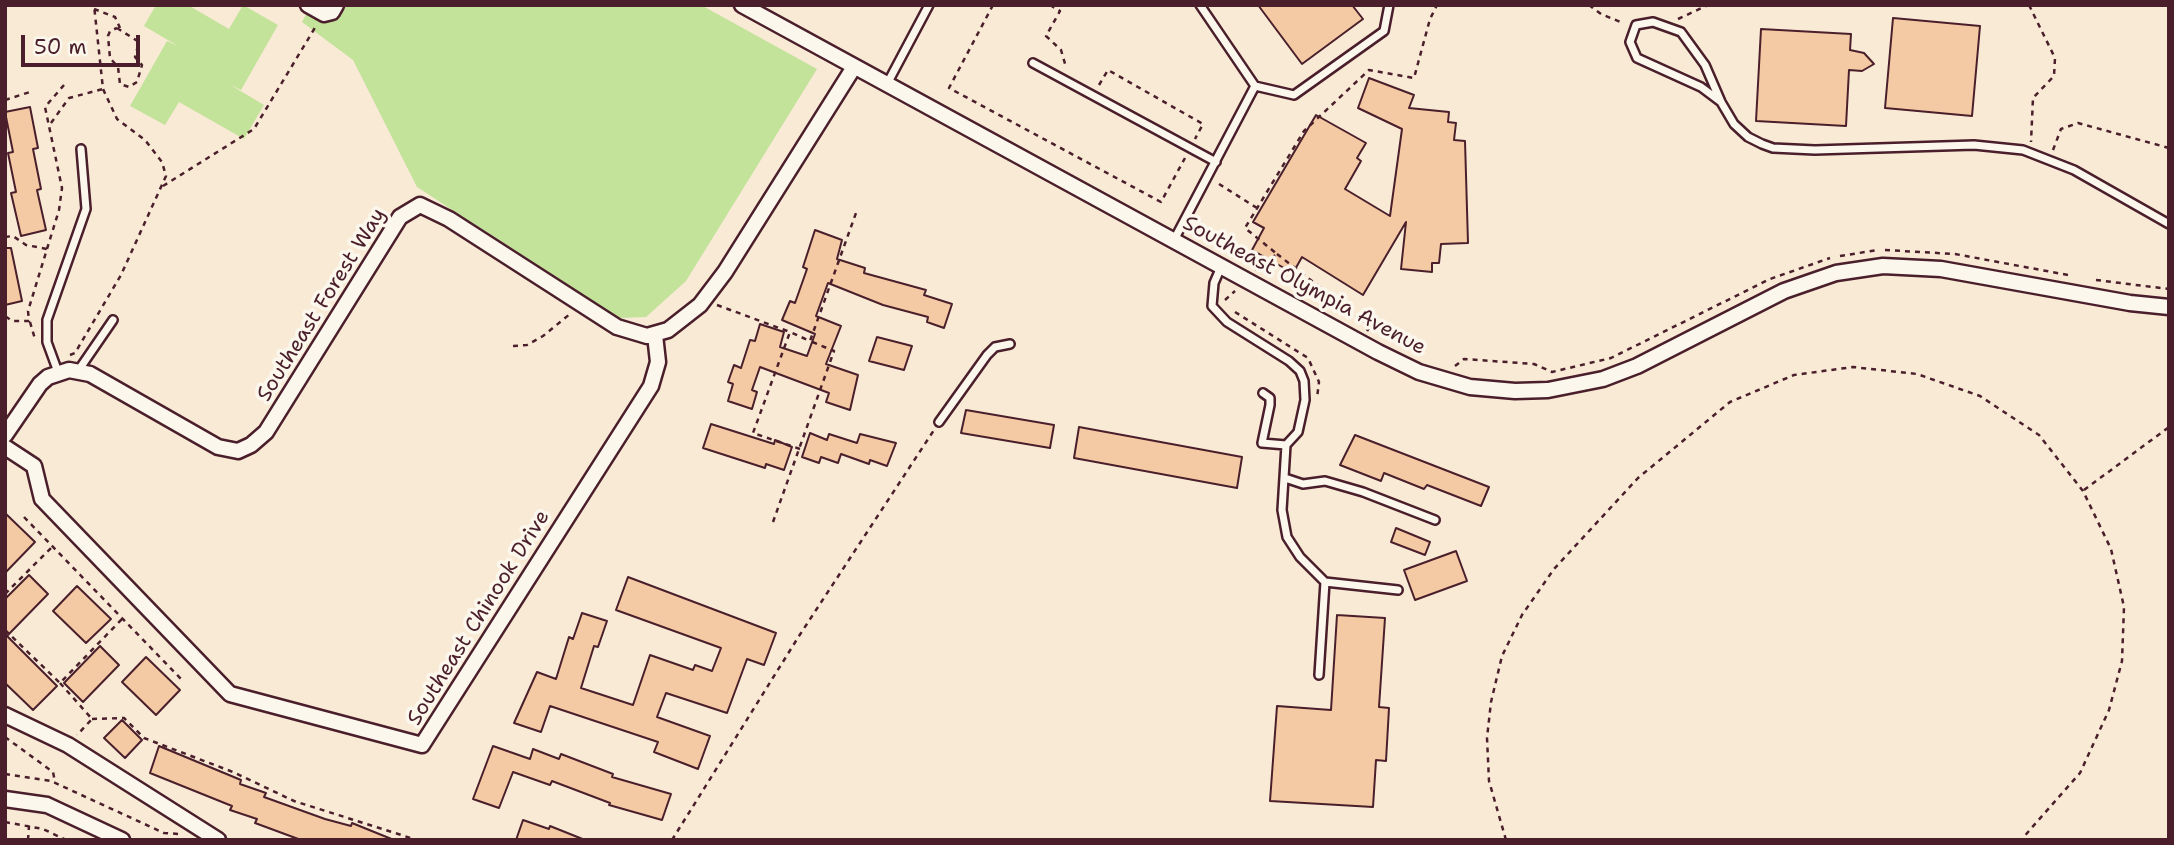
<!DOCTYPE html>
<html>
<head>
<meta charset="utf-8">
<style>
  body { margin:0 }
  #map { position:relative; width:2174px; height:845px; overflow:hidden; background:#fbf7ec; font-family:"Shantell Sans",sans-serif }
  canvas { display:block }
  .frame { position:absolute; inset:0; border:7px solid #4a1f2b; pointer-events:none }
  .scale { position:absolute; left:21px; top:35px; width:119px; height:32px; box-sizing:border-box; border:4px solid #4a1f2b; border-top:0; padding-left:9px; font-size:21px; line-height:24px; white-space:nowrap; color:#4a1f2b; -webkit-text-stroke:5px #fbf7ec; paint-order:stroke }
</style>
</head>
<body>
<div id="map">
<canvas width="2174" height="845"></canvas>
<div class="frame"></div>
<div class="scale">50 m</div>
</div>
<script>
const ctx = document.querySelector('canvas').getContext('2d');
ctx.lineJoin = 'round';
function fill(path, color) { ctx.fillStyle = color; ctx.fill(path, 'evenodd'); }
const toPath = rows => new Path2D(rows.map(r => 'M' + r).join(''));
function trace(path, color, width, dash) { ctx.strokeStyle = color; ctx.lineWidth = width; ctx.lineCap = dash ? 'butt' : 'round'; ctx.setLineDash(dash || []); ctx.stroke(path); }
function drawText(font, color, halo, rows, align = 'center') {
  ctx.font = font + ' "Shantell Sans",sans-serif'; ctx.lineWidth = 7; ctx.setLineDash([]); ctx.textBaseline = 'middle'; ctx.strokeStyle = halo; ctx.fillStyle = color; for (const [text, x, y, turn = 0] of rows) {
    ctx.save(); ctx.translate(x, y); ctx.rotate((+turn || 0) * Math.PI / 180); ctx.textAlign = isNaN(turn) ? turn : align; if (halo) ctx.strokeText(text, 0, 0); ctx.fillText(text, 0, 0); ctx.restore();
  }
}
fill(toPath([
  [5,5,2169,5,2169,840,5,840]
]), '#f9ead6');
fill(toPath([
  [156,5,188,5,229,29,243,5,278,25,241,90,229,84,264,105,244,139,179,102,165,125,130,106,167,41,178,46,144,26],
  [311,5,701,5,817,69,686,281,646,317,619,318,417,187,353,60,302,22]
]), '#c3e29a');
const building = toPath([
  [1258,5,1352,5,1363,19,1302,64,1258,5],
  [1893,18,1980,26,1972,116,1885,108,1893,18],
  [1761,29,1851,34,1850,50,1864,53,1874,64,1862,71,1849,70,1846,126,1756,121,1761,29],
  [1369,78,1414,95,1409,108,1449,112,1448,122,1456,123,1454,140,1465,141,1468,243,1441,244,1439,263,1432,263,1432,272,1401,269,1406,222,1363,295,1302,257,1293,273,1252,250,1264,228,1253,222,1316,115,1366,143,1357,158,1361,161,1345,189,1390,216,1402,129,1358,108,1369,78],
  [30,107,38,148,33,149,41,189,37,190,46,230,21,236,11,193,16,192,8,153,13,152,5,112,30,107],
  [815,230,842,240,837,259,865,268,864,273,926,290,924,295,952,304,944,328,927,322,928,317,883,305,828,283,816,316,841,326,826,364,858,375,850,410,826,402,829,393,760,367,752,390,757,392,752,409,728,401,733,384,728,382,734,365,741,368,750,340,755,341,760,324,784,332,780,347,807,356,815,334,782,320,790,301,795,303,807,269,803,267,815,230],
  [5,248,11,248,22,301,5,305,5,248],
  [877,337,912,346,904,370,869,361,877,337],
  [966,410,1054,425,1050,448,961,433,966,410],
  [711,424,774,444,775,440,792,447,784,470,766,464,765,468,703,448,711,424],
  [1079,427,1242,457,1237,488,1074,458,1079,427],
  [810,433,827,440,829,434,857,443,860,434,896,443,887,466,870,460,869,464,841,454,838,463,821,457,819,463,802,457,810,433],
  [1355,435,1489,487,1481,506,1427,485,1424,489,1384,473,1381,481,1340,465,1355,435],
  [5,513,35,542,5,573,5,513],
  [1396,528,1430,542,1425,555,1391,542,1396,528],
  [1456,551,1467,581,1415,600,1404,570,1456,551],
  [29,575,48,594,7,636,57,686,33,710,5,683,5,599,29,575],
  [628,577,776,633,764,665,747,659,727,713,666,693,657,717,710,736,698,769,654,752,658,742,550,706,541,732,514,723,537,672,556,679,569,637,573,639,582,613,607,621,598,647,594,646,581,688,633,705,650,655,693,670,695,665,712,671,721,648,616,610,628,577],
  [77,586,111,619,86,643,53,611,77,586],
  [1337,615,1385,618,1379,707,1389,708,1386,761,1376,760,1373,807,1270,801,1277,706,1331,710,1337,615],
  [100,646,119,665,83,702,64,683,100,646],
  [146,657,180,690,156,715,122,682,146,657],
  [122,720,142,740,125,758,104,738,122,720],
  [159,746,241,780,240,784,266,793,264,797,325,819,351,826,352,823,394,840,301,840,255,823,257,819,230,810,232,806,150,773,159,746],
  [493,746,530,759,533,749,559,759,561,754,613,774,612,777,671,794,662,820,609,805,610,803,552,781,550,785,513,772,499,808,473,799,493,746],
  [523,820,549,829,550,826,585,840,516,840,523,820]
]);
fill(building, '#f3caa3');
trace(building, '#4a1f2b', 2);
const service = toPath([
  [1033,63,1216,162],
  [887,84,929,5],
  [1255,86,1294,95,1384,31,1389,5],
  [1721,102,1701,87,1637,58,1630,42,1636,25,1653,22,1681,32,1705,65,1721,102,1734,124,1748,137,1762,144,1773,148,1815,150,1974,145,2023,150,2074,170,2169,224],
  [1174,240,1255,86,1200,5],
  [1221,267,1214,283,1212,306,1227,322,1289,361,1300,371,1304,381,1305,400,1298,432,1286,445,1262,443,1270,405,1270,398,1263,393],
  [78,371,113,320],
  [58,372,47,342,47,320,86,209,81,149],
  [939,422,987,355,995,347,1010,344],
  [1286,445,1282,510,1287,537,1300,557,1325,582,1319,675],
  [1285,478,1303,484,1325,481,1363,492,1435,520],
  [1325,582,1398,590]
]);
const minor = toPath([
  [308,5,324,14,332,12,336,5],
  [742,5,1378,352,1419,372,1470,387,1515,391,1548,390,1603,379,1637,366,1784,291,1836,273,1883,266,1941,269,2130,303,2169,307],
  [5,435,40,384,48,377,69,370,90,374,218,447,238,451,251,445,266,432,400,217,420,205,449,219,617,327,647,336,668,330,700,305,725,272,854,67],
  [5,447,34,466,42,499,230,694,422,745,651,386,658,362,655,335],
  [5,715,68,745,218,840],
  [5,799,47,805,122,840]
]);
trace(service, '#4a1f2b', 12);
trace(minor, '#4a1f2b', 19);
trace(toPath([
  [993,5,949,88,1161,202,1185,158],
  [1050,5,1060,11,1046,36,1061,50,1066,67],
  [1589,5,1601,14,1623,23],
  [2029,5,2055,58,2054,76,2033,98,2031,142],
  [94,9,115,17,120,28],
  [1678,19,1708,5],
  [117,28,139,42,135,57,142,65,137,82,129,87,120,84,118,67,110,58,108,36,110,31,117,28],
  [1099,85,1108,70,1203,124,1195,139],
  [5,100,30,92],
  [51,123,69,98,103,89],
  [2053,150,2061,129,2078,123,2169,148],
  [1219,184,1257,208],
  [163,186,254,129,316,26],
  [5,237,13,236,26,245,47,249,28,311,29,321,12,321,5,316],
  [47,249,59,210,62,188,45,107,64,85],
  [1885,250,1955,254,2068,275],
  [1277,254,1370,326,1367,331],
  [1840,256,1878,250],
  [1255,270,1277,254,1245,228,1304,131,1369,70,1414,78,1430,19,1437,5],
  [2096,280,2169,289],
  [1225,300,1235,291],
  [717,305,790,332],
  [1235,312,1308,358,1319,382,1317,398],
  [30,322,35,339],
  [513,346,527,345,543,336,570,314],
  [70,355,75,353,121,275,166,176,162,162,145,140,117,119,103,89,94,5],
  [1455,366,1464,359,1534,364,1552,372,1611,358,1770,279,1830,258],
  [800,449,753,433,790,332,810,341,856,213],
  [2084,490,2169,427],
  [24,517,183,681],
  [773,522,834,351,810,341],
  [5,594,52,547],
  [5,630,60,683,122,619],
  [60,683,92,719,77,735],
  [92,719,124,718,144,738,233,772,294,801,417,840],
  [5,737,53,772,55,782],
  [5,774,51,781,164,833,179,834],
  [5,822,43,829,66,840],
  [28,840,29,826],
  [672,840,799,636,934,430],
  [1506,840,1489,781,1487,738,1491,702,1502,656,1522,615,1554,569,1638,478,1730,402,1794,375,1853,367,1917,374,1980,396,2039,435,2083,491,2111,549,2124,607,2122,661,2109,710,2080,773,2021,840]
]), '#4a1f2b', 2.5, [5, 5]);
trace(service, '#fbf7ec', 7);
trace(minor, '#fbf7ec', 14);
drawText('21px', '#4a1f2b', '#fbf7ec', [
  ["Southeast Olympia Avenue",1304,286,28],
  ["Southeast Forest Way",322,305,-58],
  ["Southeast Chinook Drive",479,618,-58]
]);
</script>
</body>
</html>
